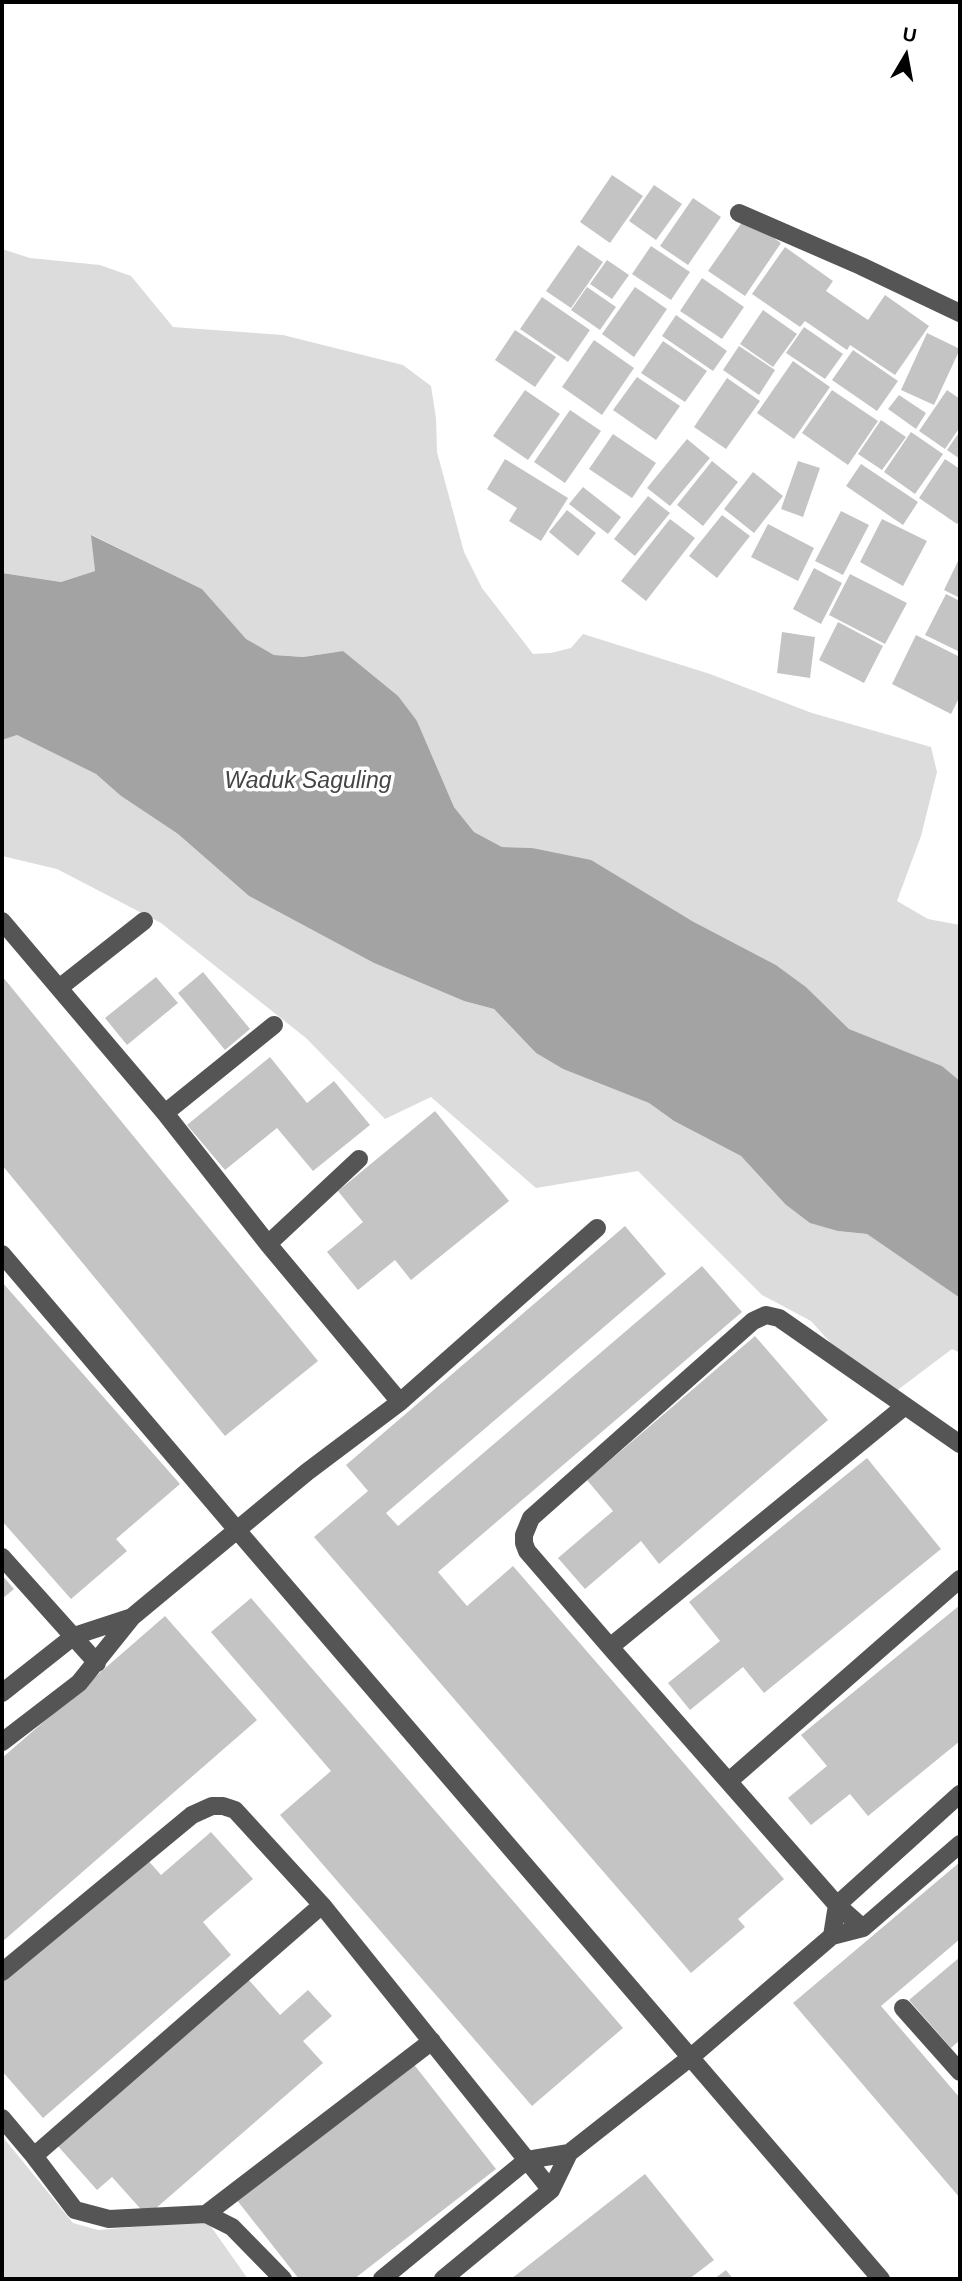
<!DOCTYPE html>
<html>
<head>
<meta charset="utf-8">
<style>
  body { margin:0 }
  #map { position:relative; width:962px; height:2281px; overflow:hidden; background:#fff; font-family:Arial,sans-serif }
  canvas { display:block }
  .frame { position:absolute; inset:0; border:4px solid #000; pointer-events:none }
  .north { position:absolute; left:871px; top:21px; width:70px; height:70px; -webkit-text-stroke:5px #fff; paint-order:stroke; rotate:10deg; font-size:19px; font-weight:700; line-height:28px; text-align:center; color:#000 }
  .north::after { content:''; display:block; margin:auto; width:24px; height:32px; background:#000; clip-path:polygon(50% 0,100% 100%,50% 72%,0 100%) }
</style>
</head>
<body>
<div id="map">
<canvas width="962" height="2281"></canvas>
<div class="frame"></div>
<div class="north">U</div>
</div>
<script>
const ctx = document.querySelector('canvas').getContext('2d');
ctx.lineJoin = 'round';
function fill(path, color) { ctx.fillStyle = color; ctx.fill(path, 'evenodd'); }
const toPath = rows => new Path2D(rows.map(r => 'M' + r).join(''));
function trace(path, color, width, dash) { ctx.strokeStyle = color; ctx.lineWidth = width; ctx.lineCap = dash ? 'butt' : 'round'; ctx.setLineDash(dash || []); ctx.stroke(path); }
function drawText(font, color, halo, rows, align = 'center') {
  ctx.font = font + ' Arial,sans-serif'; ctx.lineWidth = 7; ctx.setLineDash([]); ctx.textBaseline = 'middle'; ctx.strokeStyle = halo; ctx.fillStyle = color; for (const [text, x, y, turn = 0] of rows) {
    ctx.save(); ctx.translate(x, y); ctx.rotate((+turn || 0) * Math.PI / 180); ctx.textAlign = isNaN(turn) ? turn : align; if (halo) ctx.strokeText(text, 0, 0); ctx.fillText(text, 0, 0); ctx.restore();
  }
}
fill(toPath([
  [2,249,30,258,100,265,131,276,173,327,283,335,403,365,431,386,436,418,437,452,464,552,482,588,533,654,551,653,571,648,583,634,710,674,812,713,931,747,937,772,921,836,897,901,928,919,960,925,960,1081,942,1066,849,1029,806,987,776,965,692,921,532,848,502,847,474,832,454,807,417,721,343,651,303,657,274,655,246,640,202,589,92,535,95,571,61,582,2,573],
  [17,735,96,774,121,796,178,834,249,896,374,963,464,1001,494,1009,536,1053,563,1069,649,1103,674,1121,741,1156,785,1204,838,1231,867,1234,960,1298,960,1353,952,1349,883,1401,811,1321,762,1295,638,1171,536,1188,431,1097,385,1119,306,1038,161,923,57,869,2,856,2,740],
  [2,2136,73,2223,98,2230,207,2221,248,2279,2,2279]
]), '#dcdcdc');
fill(toPath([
  [91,535,202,589,246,639,274,655,303,657,343,651,398,696,417,721,454,807,474,832,502,847,532,848,591,860,692,921,776,965,806,987,849,1029,942,1066,960,1081,960,1298,867,1234,838,1231,810,1223,785,1204,741,1156,674,1121,649,1103,563,1069,536,1053,494,1009,464,1001,374,963,249,896,178,834,121,796,96,774,17,735,2,740,2,573,61,582,95,571]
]), '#a3a3a3');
fill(toPath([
  [612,175,643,196,610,243,580,222],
  [654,185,682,204,656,240,629,221],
  [693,198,721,217,688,265,660,246],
  [745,218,781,243,745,296,708,271],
  [578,245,603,262,571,308,546,291],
  [651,246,690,272,671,300,632,274],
  [785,247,833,281,826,291,868,320,885,295,929,326,895,375,850,345,847,350,805,321,800,327,752,294],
  [607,260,629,275,612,299,590,284],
  [702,278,744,307,722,339,680,311],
  [587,287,616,307,600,330,571,310],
  [635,287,667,309,634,357,602,334],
  [542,297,590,330,568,362,520,329],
  [763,310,797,334,773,367,740,344],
  [676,315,727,351,713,371,662,336],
  [804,327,843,354,825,379,786,353],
  [515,330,556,357,535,387,495,360],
  [927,333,960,349,934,405,901,390],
  [594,340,634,368,602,415,562,387],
  [663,341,707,371,685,402,641,373],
  [739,346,775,370,759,395,723,370],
  [853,350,898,381,877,411,832,380],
  [793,361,830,387,794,439,757,413],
  [637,377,680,406,656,440,613,410],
  [727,378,760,401,726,449,694,427],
  [525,390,560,414,528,460,493,436],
  [832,390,878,421,848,465,802,433],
  [947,390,960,399,960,427,945,449,919,431],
  [899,395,926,413,916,429,888,409],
  [570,410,601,431,565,483,534,462],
  [881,420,906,437,882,470,858,454],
  [960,431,960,459,947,450],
  [911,432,943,454,915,494,884,472],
  [613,434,656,463,632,498,589,469],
  [687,439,710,458,670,506,647,488],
  [505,459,568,498,541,541,509,521,517,508,487,489],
  [945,459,960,469,960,519,957,524,919,498],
  [712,461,738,482,703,526,677,505],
  [798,461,820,468,803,517,781,509],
  [861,464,918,502,903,525,846,486],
  [753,472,783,496,754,533,724,509],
  [583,487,621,517,608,534,569,504],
  [648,496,670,513,635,556,614,539],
  [567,510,596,533,578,556,549,532],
  [841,511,869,525,843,575,815,561],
  [722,515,750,536,717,578,689,556],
  [670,519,695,538,646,601,621,581],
  [882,519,927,541,903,586,860,562],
  [768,524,814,548,798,581,751,557],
  [960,557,960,598,944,590],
  [814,568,842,583,821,624,793,609],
  [850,574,907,603,885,644,829,615],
  [946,594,960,601,960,652,925,635],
  [838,622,883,646,864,683,819,660],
  [782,632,815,637,810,678,777,673],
  [916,635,960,657,960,696,951,714,892,684],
  [203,972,250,1029,225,1050,178,993],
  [2,976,318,1361,225,1436,2,1165],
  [156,977,178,1003,127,1045,105,1018],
  [270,1057,307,1103,334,1081,370,1125,313,1171,277,1128,225,1170,187,1125],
  [435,1111,509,1201,411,1280,395,1260,358,1290,327,1252,363,1222,338,1191],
  [625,1226,666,1274,386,1513,398,1526,702,1266,742,1312,438,1572,467,1606,513,1566,784,1879,738,1919,745,1927,691,1973,314,1537,368,1491,346,1465],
  [2,1282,180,1484,116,1539,127,1551,71,1599,2,1521],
  [755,1336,828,1420,659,1564,641,1541,585,1589,558,1558,613,1511,587,1480],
  [867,1458,941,1549,764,1693,743,1667,690,1710,668,1683,720,1641,689,1602],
  [2,1575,14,1589,2,1599],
  [251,1598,623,2028,532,2106,280,1815,331,1771,211,1632],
  [960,1605,960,1741,868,1816,850,1794,811,1825,788,1798,827,1766,801,1735],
  [165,1616,257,1720,2,1942,2,1758],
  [211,1832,253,1879,203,1922,231,1955,43,2118,2,2071,2,1982,145,1857,161,1875],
  [960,1862,960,1939,881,2006,960,2098,960,2198,793,2003],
  [960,1957,960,2040,951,2048,909,2000],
  [248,1979,280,2015,308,1990,332,2016,303,2041,323,2063,147,2216,112,2177,97,2190,57,2145],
  [412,2062,496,2169,354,2279,299,2279,236,2199],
  [645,2174,714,2260,689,2279,511,2279],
  [726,2270,733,2279,714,2279]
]), '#c4c4c4');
trace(toPath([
  [739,213,861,266,960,313],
  [2,921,165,1113,268,1244,400,1402],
  [59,988,144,921],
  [165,1113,274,1025],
  [268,1244,359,1159],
  [2,1254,237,1530,307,1472,400,1402,597,1228],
  [2,1557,97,1663],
  [610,1647,905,1406],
  [2,1693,74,1636,132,1617],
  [2,1742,79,1683,132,1617,237,1530,881,2279],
  [729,1781,960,1579],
  [863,1928,837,1905,610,1647,527,1551,524,1543,524,1535,531,1518,753,1321,766,1315,779,1318,960,1444],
  [832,1936,837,1905,960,1794],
  [2,1972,192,1815,212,1806,223,1806,235,1810,322,1905,551,2190],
  [903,2008,960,2072],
  [2,2118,34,2156,75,2210,109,2219,206,2214,232,2227,283,2279],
  [34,2156,322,1905],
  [206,2214,432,2041],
  [382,2279,527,2160,569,2153],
  [443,2279,551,2190,569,2153,691,2057,832,1936,863,1928,960,1844]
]), '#555', 18);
drawText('italic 23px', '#444', '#fff', [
  ["Waduk Saguling",308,782]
]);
</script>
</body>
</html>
